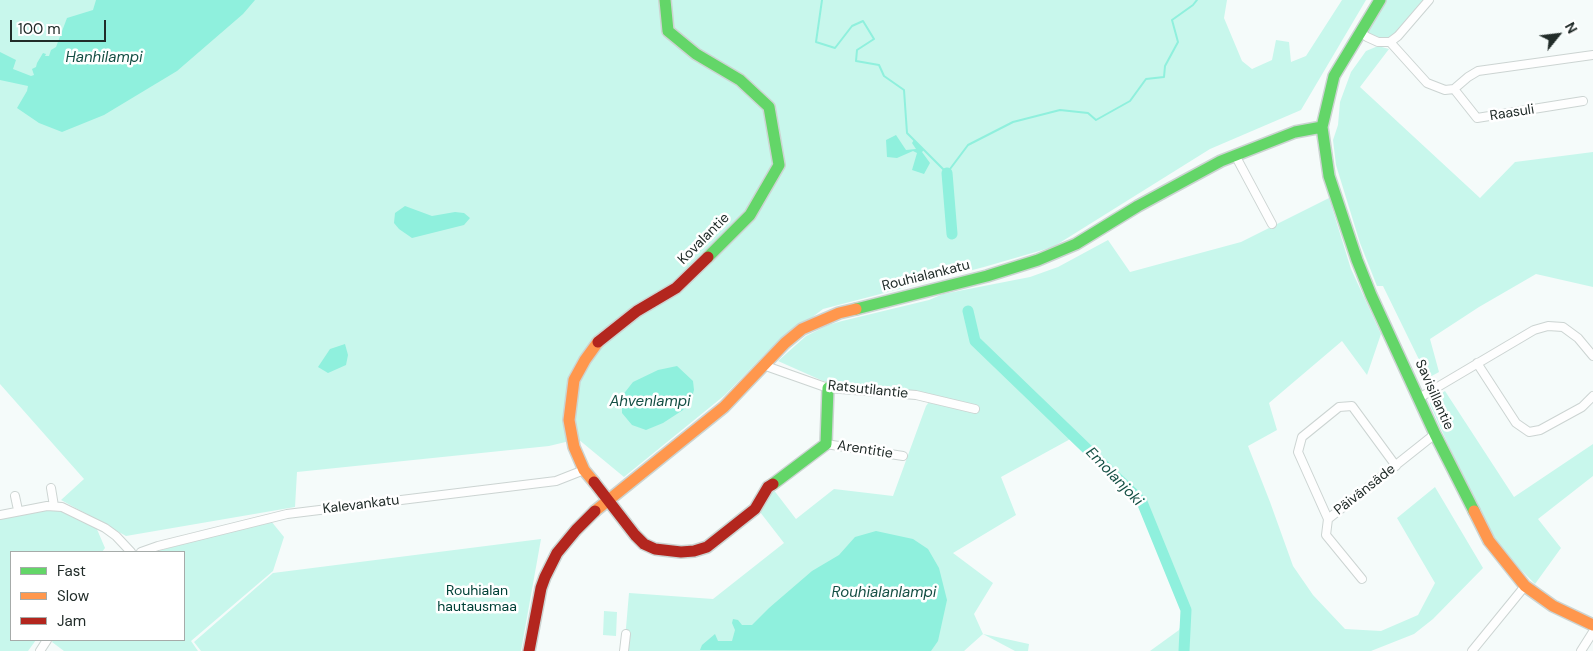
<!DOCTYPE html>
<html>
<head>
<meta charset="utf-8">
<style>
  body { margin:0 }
  #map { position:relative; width:1593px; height:651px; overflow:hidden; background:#f5fbfa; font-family:"DM Sans",sans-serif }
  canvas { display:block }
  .legend { position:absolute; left:10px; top:551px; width:175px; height:90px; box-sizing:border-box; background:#fff; border:1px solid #a6aba9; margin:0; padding:6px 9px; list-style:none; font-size:15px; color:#212c29 }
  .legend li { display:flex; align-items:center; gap:10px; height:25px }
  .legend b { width:25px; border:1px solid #a6aba9 }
  .north { position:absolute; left:1533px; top:10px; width:50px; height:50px; -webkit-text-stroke:4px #fff; paint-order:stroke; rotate:61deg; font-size:14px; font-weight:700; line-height:20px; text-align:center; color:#212c29 }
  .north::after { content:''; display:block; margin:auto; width:18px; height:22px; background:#212c29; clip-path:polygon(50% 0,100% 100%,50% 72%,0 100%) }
  .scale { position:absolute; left:10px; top:20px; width:96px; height:22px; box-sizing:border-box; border:2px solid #212c29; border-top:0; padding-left:6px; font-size:15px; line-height:18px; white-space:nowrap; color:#212c29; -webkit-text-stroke:4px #fff; paint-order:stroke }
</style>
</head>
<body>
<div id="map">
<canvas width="1593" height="651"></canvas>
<ul class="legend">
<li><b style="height:6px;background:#63d668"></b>Fast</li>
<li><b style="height:6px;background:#ff974d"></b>Slow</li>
<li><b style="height:6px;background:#b3261e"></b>Jam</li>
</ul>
<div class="north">N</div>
<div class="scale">100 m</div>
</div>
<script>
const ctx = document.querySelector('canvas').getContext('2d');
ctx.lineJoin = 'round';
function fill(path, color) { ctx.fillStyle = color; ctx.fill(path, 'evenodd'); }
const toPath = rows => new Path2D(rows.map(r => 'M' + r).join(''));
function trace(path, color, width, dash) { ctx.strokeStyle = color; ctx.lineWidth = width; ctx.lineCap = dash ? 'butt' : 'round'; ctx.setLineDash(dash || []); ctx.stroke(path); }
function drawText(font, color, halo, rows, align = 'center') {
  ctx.font = font + ' "DM Sans",sans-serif'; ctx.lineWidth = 5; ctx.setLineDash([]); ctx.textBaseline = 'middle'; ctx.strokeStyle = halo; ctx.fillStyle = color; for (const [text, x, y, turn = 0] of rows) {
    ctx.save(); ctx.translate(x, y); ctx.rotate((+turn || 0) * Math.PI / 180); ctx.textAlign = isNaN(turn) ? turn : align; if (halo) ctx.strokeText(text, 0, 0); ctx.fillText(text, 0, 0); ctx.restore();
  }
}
fill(toPath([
  [0,0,1227,0,1224,18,1242,61,1252,69,1272,60,1276,40,1289,42,1291,62,1306,56,1342,0,1366,0,1301,110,1210,149,1053,247,984,267,823,309,768,351,725,395,624,477,578,439,549,446,297,472,295,507,126,536,61,500,84,479,0,384],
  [1380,0,1427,0,1390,42,1360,32],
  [1378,46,1389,49,1360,87,1480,198,1515,162,1593,152,1593,287,1536,274,1479,307,1430,339,1439,372,1428,378,1383,286,1377,286,1360,243,1336,165,1333,140,1338,125,1340,102,1351,72,1366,51],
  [1329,198,1351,269,1381,334,1367,375,1342,341,1269,403,1277,430,1248,446,1270,502,1293,566,1313,595,1345,629,1381,631,1418,615,1435,583,1397,518,1435,487,1483,568,1433,619,1414,634,1371,651,1150,651,1179,630,1186,610,1142,502,1074,437,1001,477,1016,515,953,553,993,583,974,614,983,634,1029,644,1028,651,1015,651,983,634,964,651,624,651,629,593,713,599,784,543,760,512,773,489,796,519,834,489,893,496,926,406,931,399,823,381,778,361,806,336,828,325,842,321,929,300,943,294,1030,277,1058,267,1108,240,1130,272,1241,242],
  [1445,391,1514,497,1593,444,1593,476,1538,519,1561,548,1535,584,1502,551,1483,520,1455,460,1430,404,1433,398],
  [42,511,63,511,96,527,105,548,102,552,11,552,11,640,36,640,28,651,0,651,0,518],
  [271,521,284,537,273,571,191,641,198,651,64,651,52,642,53,640,184,640,184,552,153,552],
  [541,539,521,651,201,651,194,642,273,573],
  [604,611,617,612,616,636,603,635]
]), '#c8f7ec');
fill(toPath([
  [96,0,255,0,243,14,177,71,104,115,62,132,39,123,17,108,27,91,28,86,0,80,0,52,16,60,13,69,31,76,34,75,32,69,36,67,37,63,43,53,46,54,45,56,49,56,51,50,56,47,67,18,93,10],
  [896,135,906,150,916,149,912,143,914,140,924,150,922,152,930,163,924,174,912,170,917,153,913,151,897,158,887,157,886,140],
  [405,206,432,216,455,212,464,213,470,218,464,225,412,238,399,229,394,223,395,213],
  [345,344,348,355,346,365,328,373,318,367,330,349],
  [677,366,693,381,694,390,692,397,683,410,663,423,646,430,632,425,622,413,622,396,633,382,658,370],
  [876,531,913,539,928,549,939,568,947,600,938,641,931,651,700,650,702,645,715,634,718,641,732,641,735,630,732,623,733,619,738,620,742,625,752,625,769,608,812,571,839,555,855,537]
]), '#8ff0dd');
trace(toPath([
  [822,0,816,42,835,48,852,26,863,21,874,39,857,50,856,61,879,65,884,76,904,90,907,133,947,173,968,145,1013,122,1060,110,1088,113,1096,120,1130,101,1146,79,1164,77,1165,66,1178,42,1172,20,1193,5,1197,0]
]), '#8ff0dd', 2);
trace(toPath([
  [947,173,952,234],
  [968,311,975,341,1142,502,1186,610,1184,651]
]), '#8ff0dd', 11);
const street = toPath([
  [1360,32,1367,37,1378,42,1390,42,1398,36,1429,0],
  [1390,42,1427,83,1445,90,1454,89,1468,77,1478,71,1593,55],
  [1454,89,1477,118,1583,101],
  [1235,155,1272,224],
  [1477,363,1516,423,1529,432,1540,430,1582,407,1593,396],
  [763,365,828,388,916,395,975,409],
  [1419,398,1534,330,1548,326,1563,327,1578,338,1593,356],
  [826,444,903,456],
  [51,488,54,506],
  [15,496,18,510],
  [0,515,47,506,62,507,105,528,116,536,131,552],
  [1328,519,1298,452,1302,437,1339,407,1352,406,1396,466],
  [141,552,158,546,287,514,556,481,584,470],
  [1362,579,1326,535,1328,519,1435,434],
  [40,651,47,640],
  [624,651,626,634],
  [1472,651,1525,586],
  [1581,651,1593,632]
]);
const fast = toPath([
  [665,0,668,31,696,54,740,80,769,107,779,165,750,215,708,257],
  [1380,0,1334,76,1322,127,1329,176,1357,260,1371,295,1435,434,1474,511],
  [856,309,987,276,1038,260,1076,244,1138,206,1221,161,1295,132,1322,127],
  [773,484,826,444,828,388]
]);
const slow = toPath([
  [594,482,584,470,574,447,569,420,574,380,585,360,598,342],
  [595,511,724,407,785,343,802,329,839,313,856,309],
  [1474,511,1489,541,1525,586,1553,606,1593,625]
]);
const jam = toPath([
  [598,342,637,311,676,288,708,257],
  [594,482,635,535,644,544,655,549,681,552,694,551,707,547,755,509,768,487,773,484],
  [529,651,541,588,545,577,557,553,576,530,595,511]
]);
trace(street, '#ccd4d2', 10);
trace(fast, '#ccd4d2', 14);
trace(slow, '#ccd4d2', 14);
trace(jam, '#ccd4d2', 14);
trace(street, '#fefefe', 8);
trace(fast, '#63d668', 11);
trace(slow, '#ff974d', 11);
trace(jam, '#b3261e', 11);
drawText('14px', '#212c29', '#fff', [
  ["Raasuli",1512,113,-9],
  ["Kovalantie",704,239,-45],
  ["Rouhialankatu",926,276,-14],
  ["Ratsutilantie",868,390,6],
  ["Savisillantie",1434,395,66],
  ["Arentitie",865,450,9],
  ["Päivänsäde",1365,490,-38],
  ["Kalevankatu",361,505,-7]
]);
drawText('14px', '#004137', '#fff', [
  ["Rouhialan",477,591],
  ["hautausmaa",477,607]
]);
drawText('italic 15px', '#144f44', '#fff', [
  ["Hanhilampi",104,58],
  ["Ahvenlampi",650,402],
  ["Emolanjoki",1114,477,46],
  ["Rouhialanlampi",884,593]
]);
</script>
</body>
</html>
